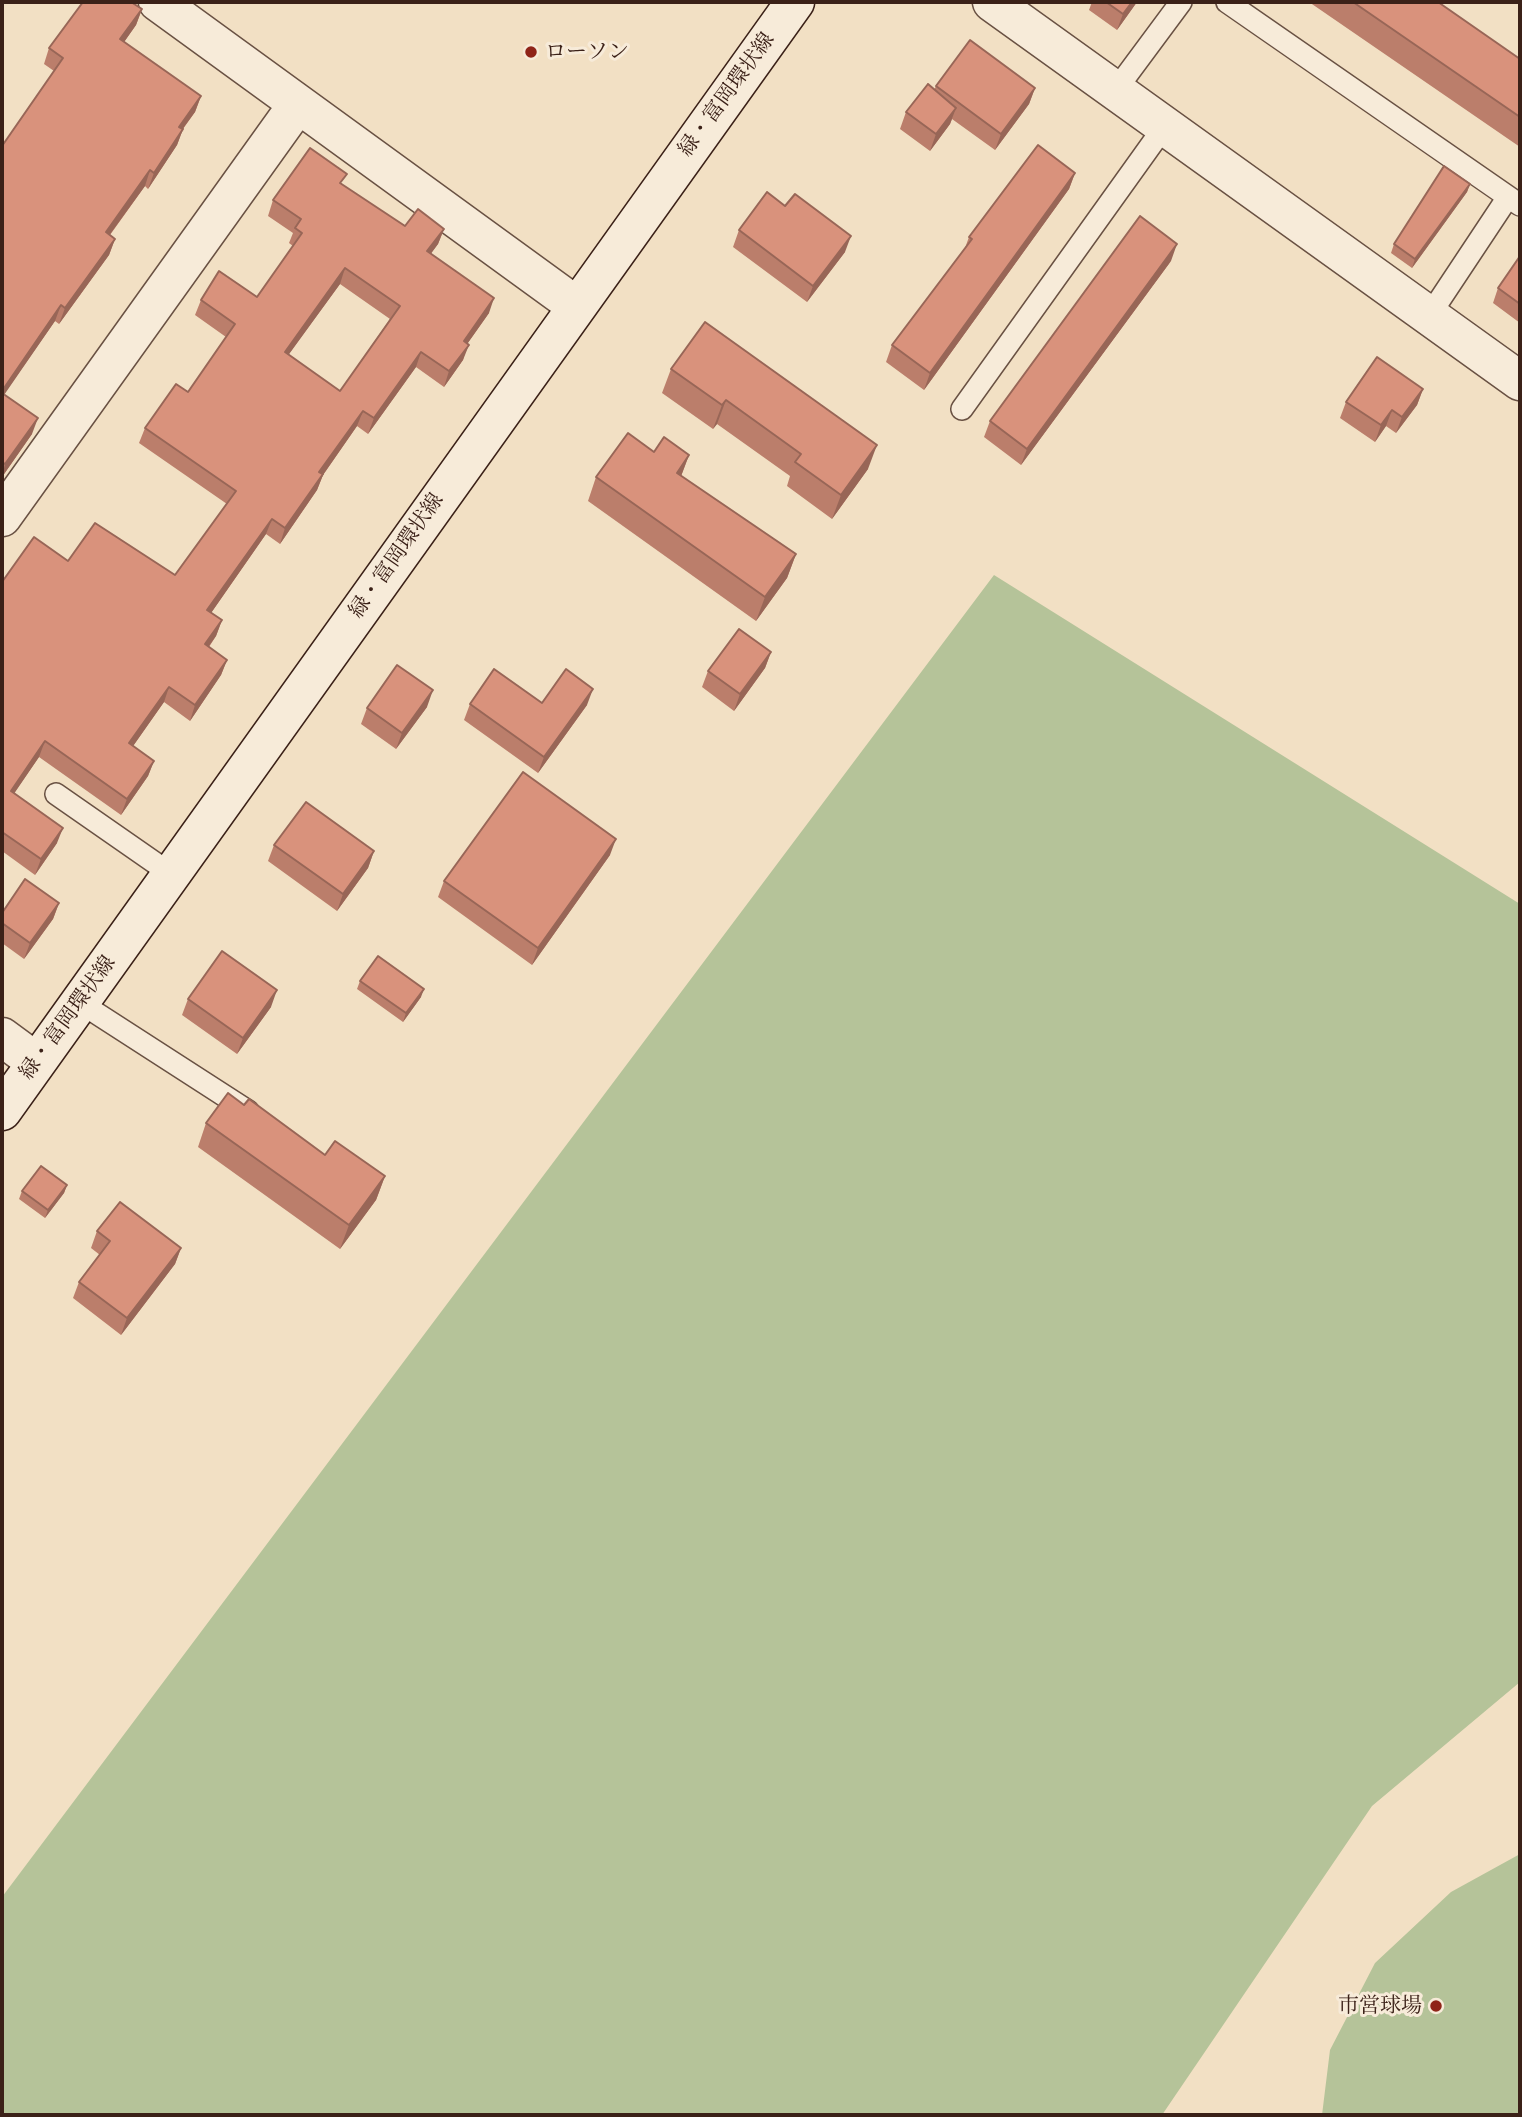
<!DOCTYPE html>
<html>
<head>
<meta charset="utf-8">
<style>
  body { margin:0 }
  #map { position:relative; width:1522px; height:2117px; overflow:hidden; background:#f2e0c4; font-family:"Old Standard TT",serif }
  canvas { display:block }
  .frame { position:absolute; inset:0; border:4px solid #3b2118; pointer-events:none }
</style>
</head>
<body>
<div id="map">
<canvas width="1522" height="2117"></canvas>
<div class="frame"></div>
</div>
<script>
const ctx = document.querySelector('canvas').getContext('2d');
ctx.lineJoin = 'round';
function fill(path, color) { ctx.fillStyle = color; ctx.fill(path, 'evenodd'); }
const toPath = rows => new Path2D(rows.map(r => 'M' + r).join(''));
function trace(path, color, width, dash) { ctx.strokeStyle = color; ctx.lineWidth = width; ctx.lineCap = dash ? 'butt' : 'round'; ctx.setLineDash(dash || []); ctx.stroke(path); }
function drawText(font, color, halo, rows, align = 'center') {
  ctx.font = font + ' "Old Standard TT","Noto Serif JP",serif'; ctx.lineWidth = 6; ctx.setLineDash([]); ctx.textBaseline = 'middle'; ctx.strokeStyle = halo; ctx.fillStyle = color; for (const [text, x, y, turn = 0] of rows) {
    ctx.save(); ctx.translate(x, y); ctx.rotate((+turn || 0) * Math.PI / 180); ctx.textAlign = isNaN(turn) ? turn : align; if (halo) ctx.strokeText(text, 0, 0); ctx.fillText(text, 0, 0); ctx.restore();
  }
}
fill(toPath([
  [994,575,1520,904,1520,1682,1372,1806,1162,2115,2,2115,2,1897],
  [1520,1854,1520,2115,1322,2115,1330,2050,1375,1963,1451,1892]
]), '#b5c399');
const lane = toPath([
  [1227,2,1520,205],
  [1115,91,1181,2],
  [1429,316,1508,197],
  [962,409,1164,127],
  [56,794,171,874],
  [79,1002,248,1111]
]);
const street = toPath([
  [158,2,575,305],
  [992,2,1520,381],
  [2,517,298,104],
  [2,1037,36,1062]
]);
const secondary = toPath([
  [2,1111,795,2]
]);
trace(lane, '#695143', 24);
trace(street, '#695143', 41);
trace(secondary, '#3b2118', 41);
trace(lane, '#f7ebd9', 21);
trace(street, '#f7ebd9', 38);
trace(secondary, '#f7ebd9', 38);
fill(toPath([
  [1092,2,1137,2,1117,30,1089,10],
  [1309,2,1438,2,1520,59,1520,147],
  [142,9,136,25,124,42,201,96,195,112,183,129,177,145,148,189,145,186,110,235,115,239,109,255,59,324,55,321,4,394,32,434,2,477,2,146,54,71,44,64,49,48],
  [936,86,1035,88,1029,104,995,150,952,119,950,124,930,151,900,129,906,112,934,90],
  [1075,173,1069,189,924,390,886,362,892,345,965,248,969,237],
  [1470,184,1467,192,1412,268,1391,253,1394,244],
  [343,185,405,226,444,229,438,244,431,253,489,313,467,344,463,360,444,387,416,367,368,434,357,426,323,475,317,490,280,544,266,534,211,613,222,620,216,636,209,647,227,660,221,675,190,721,164,702,133,746,154,761,148,776,121,815,39,757,14,793,57,843,35,875,2,851,2,582,68,561,175,575,227,504,139,443,145,428,188,392,226,337,195,315,201,300,257,297,293,246,289,243,293,233,268,216,273,200],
  [340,284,390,319,340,391,288,355],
  [739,230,845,252,807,302,733,247],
  [1520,256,1520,323,1493,303,1498,288],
  [1171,261,1021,465,984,437,990,421],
  [671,369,868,469,832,519,787,486,790,476,717,424,713,429,662,393],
  [1423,389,1417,405,1396,433,1386,426,1375,442,1340,418,1346,402],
  [654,452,689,455,681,476,796,554,787,578,756,621,588,501,596,477],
  [771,652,765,668,734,711,702,687,708,671],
  [542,703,587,705,538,773,464,720,470,704],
  [427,707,396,749,361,724,367,708],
  [274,845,374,851,368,868,337,911,268,861],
  [610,855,532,965,438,897,444,881],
  [59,903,53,919,24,959,2,943,2,913],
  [360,981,421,997,403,1022,357,989],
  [188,999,271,1007,237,1054,182,1015],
  [244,1105,325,1155,385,1176,376,1200,340,1249,198,1147,206,1123],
  [67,1185,64,1193,45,1218,19,1199,22,1191],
  [97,1231,181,1248,175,1264,121,1335,73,1298,79,1282,100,1255,91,1248]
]), '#bb7e6b');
fill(toPath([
  [1132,2,1137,2,1117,30,1123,14],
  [142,9,136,25,115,55,120,39],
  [1035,88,1029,104,995,150,1001,134],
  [201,96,195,112,173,142,179,127],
  [956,108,950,124,930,151,936,134],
  [183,129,177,145,148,189,154,173],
  [150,170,145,186,100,248,106,232],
  [1075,173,1069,189,924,390,930,373],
  [1470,184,1467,192,1412,268,1415,259],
  [444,229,438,244,422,266,427,251],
  [851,236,845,252,807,302,813,286],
  [115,239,109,255,59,324,65,308],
  [1177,244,1171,261,1021,465,1027,449],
  [345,268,340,284,279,368,285,352],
  [494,298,489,313,458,357,464,341],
  [61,305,55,321,2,398,2,391],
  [469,345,463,360,444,387,449,371],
  [421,352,416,367,368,434,374,418],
  [1423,389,1417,405,1396,433,1402,417],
  [726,400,717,424,713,429,722,405],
  [1392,410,1386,426,1375,442,1381,425],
  [363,411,357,426,323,475,317,490,280,544,285,528,319,472],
  [38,418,32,434,2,477,5,464],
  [877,445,868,469,832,519,841,495],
  [689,455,680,479,677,473],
  [272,519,266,534,202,626,207,610],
  [796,554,787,578,756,621,765,597],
  [222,620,216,636,199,660,205,644],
  [771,652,765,668,734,711,740,694],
  [227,660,221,675,190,721,195,705],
  [169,687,164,702,124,759,129,743],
  [593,689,587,705,538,773,544,757],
  [433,690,427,707,396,749,402,733],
  [45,741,39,757,5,807,11,791],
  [154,761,148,776,121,815,127,799],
  [63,828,57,843,35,875,41,859],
  [616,839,610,855,532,965,538,948],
  [374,851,368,868,337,911,343,894],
  [59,903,53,919,24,959,30,943],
  [424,989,421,997,403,1022,406,1013],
  [277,990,271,1007,237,1054,243,1038],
  [385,1176,376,1200,340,1249,349,1225],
  [67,1185,64,1193,45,1218,48,1210],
  [181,1248,175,1264,121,1335,127,1318]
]), '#986657');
const building = toPath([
  [83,2,131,2,142,9,120,39,201,96,179,127,183,129,154,173,150,170,106,232,115,239,65,308,61,305,2,391,2,146,63,58,49,48,83,2],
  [1106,2,1132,2,1123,14,1106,2],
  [1353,2,1438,2,1520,59,1520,117,1353,2],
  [970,40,1035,88,1001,134,936,86,970,40],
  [928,84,956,108,936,134,906,112,928,84],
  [1038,145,1075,173,930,373,892,345,972,239,969,237,1038,145],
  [310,148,347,174,340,183,405,226,418,209,444,229,427,251,494,298,464,341,469,345,449,371,421,352,374,418,363,411,319,472,323,474,285,528,272,519,207,610,222,620,205,644,227,660,195,705,169,687,129,743,154,761,127,799,45,741,11,791,63,828,41,859,2,832,2,582,34,537,68,561,95,523,175,575,236,491,145,428,176,384,188,392,235,324,201,300,219,271,257,297,302,233,295,228,301,219,273,200,310,148],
  [345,268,400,306,340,391,285,352,345,268],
  [1444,166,1470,184,1415,259,1394,244,1444,166],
  [767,192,785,206,795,194,851,236,813,286,739,230,767,192],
  [1140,216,1177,244,1027,449,990,421,1140,216],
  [1520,256,1520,304,1498,288,1520,256],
  [705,322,877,445,841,495,795,462,801,454,726,400,722,405,671,369,705,322],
  [1377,357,1423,389,1402,417,1392,410,1381,425,1346,402,1377,357],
  [2,393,38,418,5,464,2,462,2,393],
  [628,433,654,452,664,437,689,455,677,473,796,554,765,597,596,477,628,433],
  [739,629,771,652,740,694,708,671,739,629],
  [397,665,433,690,402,733,367,708,397,665],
  [494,669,542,703,566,669,593,689,544,757,470,704,494,669],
  [523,772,616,839,538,948,444,881,523,772],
  [306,802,374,851,343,894,274,845,306,802],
  [25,879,59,903,30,943,2,923,2,913,25,879],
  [222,951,277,990,243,1038,188,999,222,951],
  [378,956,424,989,406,1013,360,981,378,956],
  [228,1093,244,1105,249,1099,325,1155,335,1141,385,1176,349,1225,206,1123,228,1093],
  [41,1166,67,1185,48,1210,22,1191,41,1166],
  [120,1202,181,1248,127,1318,79,1282,110,1241,97,1231,120,1202]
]);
fill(building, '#d9927c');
trace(building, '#986657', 2);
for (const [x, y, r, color] of [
  [531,52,7,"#8f2418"],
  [1436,2006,7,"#8f2418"]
]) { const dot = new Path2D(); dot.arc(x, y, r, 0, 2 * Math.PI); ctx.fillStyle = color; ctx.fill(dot); trace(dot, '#f7ebd9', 2.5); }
drawText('21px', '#3b2118', '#f7ebd9', [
  ["ローソン",545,52],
  ["市営球場",1422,2006,"right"]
], 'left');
drawText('21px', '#3b2118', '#f7ebd9', [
  ["緑・富岡環状線",727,95,-54],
  ["緑・富岡環状線",397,556,-55],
  ["緑・富岡環状線",68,1018,-54]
]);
</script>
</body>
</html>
